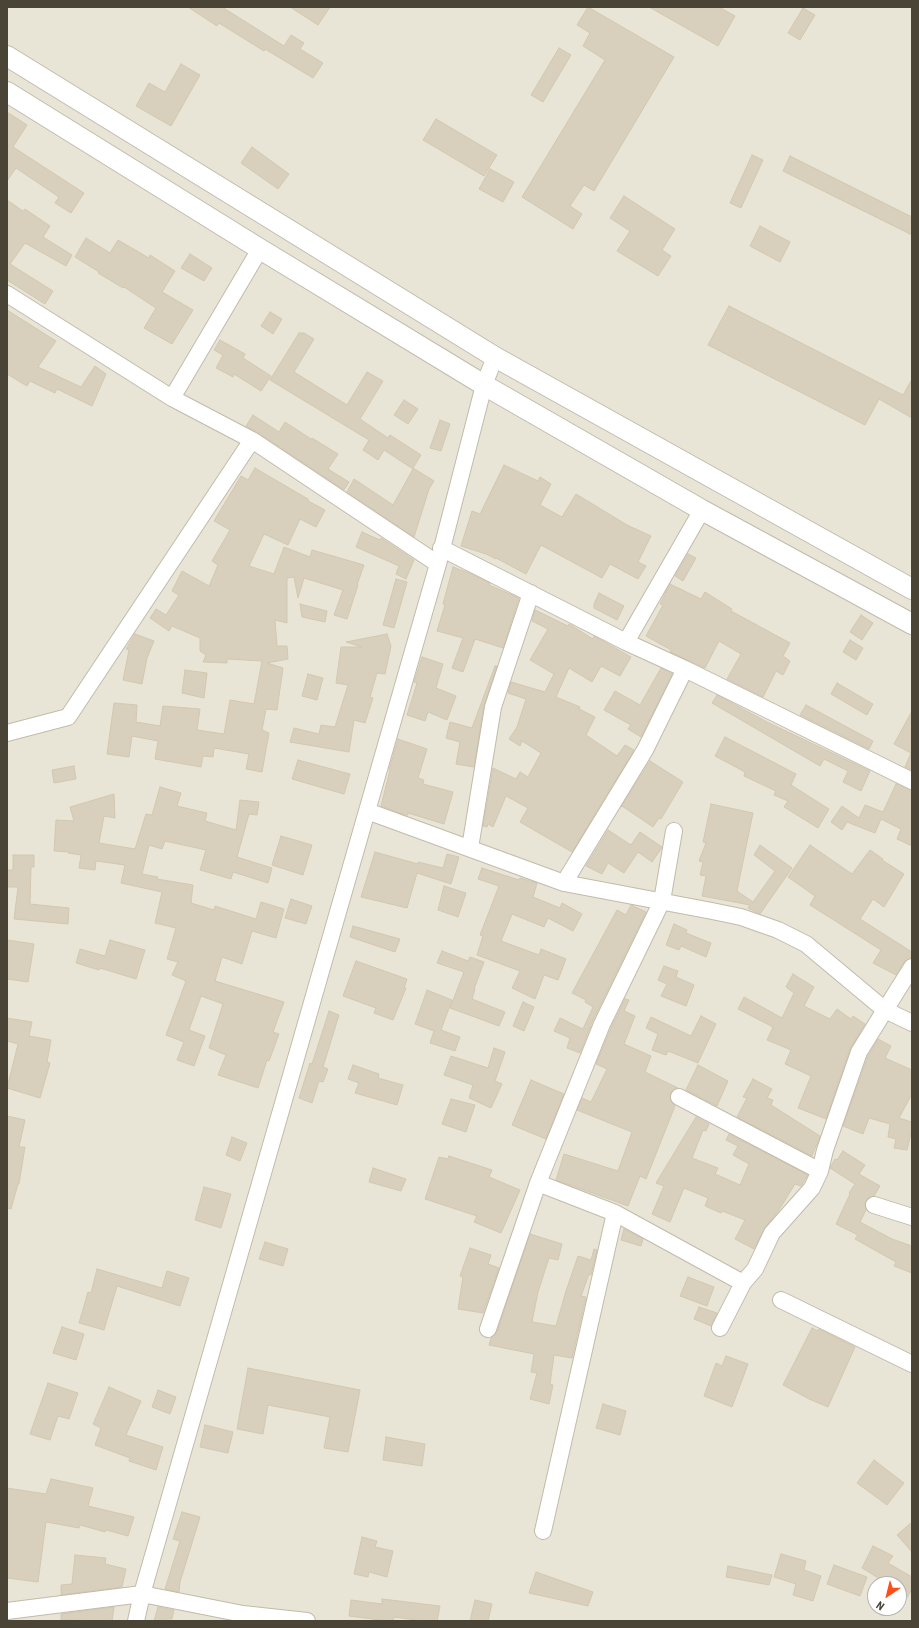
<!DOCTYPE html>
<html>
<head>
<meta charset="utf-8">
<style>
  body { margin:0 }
  #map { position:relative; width:919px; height:1628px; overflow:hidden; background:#f5f2e9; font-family:"Roboto Condensed",sans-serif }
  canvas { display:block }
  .frame { position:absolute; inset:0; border:8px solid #494436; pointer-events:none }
  .north { position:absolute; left:867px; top:1576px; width:40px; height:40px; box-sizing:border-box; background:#fff; border:1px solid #b6b4af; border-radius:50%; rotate:215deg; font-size:11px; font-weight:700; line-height:16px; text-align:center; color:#494436 }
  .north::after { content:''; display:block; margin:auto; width:14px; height:18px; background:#ff4d16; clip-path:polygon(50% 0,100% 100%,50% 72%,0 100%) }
</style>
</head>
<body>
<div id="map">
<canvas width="919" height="1628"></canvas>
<div class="frame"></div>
<div class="north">N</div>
</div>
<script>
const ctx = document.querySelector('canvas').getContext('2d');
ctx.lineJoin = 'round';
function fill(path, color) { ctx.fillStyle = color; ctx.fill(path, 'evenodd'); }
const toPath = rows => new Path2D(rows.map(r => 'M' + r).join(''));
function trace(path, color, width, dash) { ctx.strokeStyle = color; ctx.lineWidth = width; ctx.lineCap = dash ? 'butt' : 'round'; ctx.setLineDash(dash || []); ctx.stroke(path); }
fill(toPath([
  [7,7,912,7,912,1621,7,1621],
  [875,1584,899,1584,899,1608,875,1608]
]), '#e9e5d6');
const building = toPath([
  [188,7,222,7,284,46,291,35,304,43,300,49,323,63,313,78,265,49,264,51,219,23,217,26,188,7],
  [290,7,330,7,318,25,290,7],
  [588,7,674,57,594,191,584,185,570,206,582,214,573,229,522,197,605,60,583,46,590,33,577,25,588,7],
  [649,7,719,7,735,16,718,46,649,7],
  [803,8,815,15,800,40,788,33,803,8],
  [559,48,571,55,543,102,531,95,559,48],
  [181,64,200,75,171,126,136,106,149,83,165,92,181,64],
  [7,112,27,125,13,147,84,193,71,213,55,203,59,197,16,168,7,181,7,112],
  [436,119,497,155,484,176,423,140,436,119],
  [252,147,289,174,278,189,241,163,252,147],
  [752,155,763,160,741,208,730,203,752,155],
  [790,156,912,217,912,235,783,171,790,156],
  [490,169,514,182,503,202,479,189,490,169],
  [624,196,675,229,662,250,671,256,658,276,617,251,630,231,610,218,624,196],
  [7,200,23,211,25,209,50,226,43,237,72,255,66,266,25,243,10,264,53,291,45,304,7,280,7,200],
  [760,226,790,242,780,262,750,246,760,226],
  [86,238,110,253,118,240,149,258,150,255,175,271,162,292,193,310,172,344,144,328,156,308,124,287,123,288,98,273,99,272,75,257,86,238],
  [190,254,212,268,204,281,181,268,190,254],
  [729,306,903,395,912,379,912,418,879,399,865,425,708,345,729,306],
  [7,310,56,341,38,367,81,387,95,366,106,374,92,406,57,389,55,393,30,381,27,386,7,374,7,310],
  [270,312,282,319,273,334,261,326,270,312],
  [299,333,304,333,314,339,294,372,347,405,367,372,383,381,360,419,388,438,390,435,421,455,413,468,434,481,429,489,414,537,347,492,354,479,393,505,413,469,384,450,378,460,363,450,369,440,270,380,299,333],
  [220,340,245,354,243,358,271,376,261,391,234,374,233,377,216,368,223,355,214,350,220,340],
  [404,400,418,409,408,424,394,415,404,400],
  [253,415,279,432,285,422,311,439,312,438,338,454,328,469,349,482,344,490,257,432,246,426,253,415],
  [440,420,450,424,441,451,430,448,440,420],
  [504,465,538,481,540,477,551,484,540,505,562,517,576,494,627,525,651,536,638,562,646,566,638,579,610,564,602,578,541,545,526,574,496,558,496,559,486,554,461,546,472,511,480,514,504,465],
  [255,468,308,499,308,501,325,510,316,527,300,519,288,545,264,534,249,566,274,574,284,547,310,557,312,550,364,565,357,585,358,585,347,619,334,615,343,590,304,578,298,598,294,577,287,578,287,623,275,620,277,646,287,646,288,659,267,663,283,668,277,710,266,709,262,730,269,733,262,772,246,769,249,754,214,748,213,757,203,756,201,767,155,759,158,741,132,736,129,757,107,754,114,703,137,705,136,722,160,726,163,706,200,709,197,730,224,734,230,700,254,704,262,661,227,659,227,663,203,662,206,655,200,651,200,638,172,626,169,631,150,618,156,609,166,615,179,595,172,591,182,571,209,586,218,565,212,561,230,530,214,521,241,476,248,480,255,468],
  [362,532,380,540,381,538,414,560,406,579,396,574,399,566,356,547,362,532],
  [688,554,696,558,683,581,675,576,688,554],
  [453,567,469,573,490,583,489,585,519,598,503,648,475,639,463,672,452,668,463,638,437,631,445,605,443,604,453,567],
  [396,579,407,582,394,628,383,625,396,579],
  [670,584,701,599,705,592,732,609,731,611,790,643,783,656,790,661,783,675,776,671,763,697,727,679,741,654,719,641,705,668,670,652,671,650,646,636,663,605,660,604,670,584],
  [599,593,624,606,617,620,594,608,594,604,599,593],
  [300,604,327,611,325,622,302,617,300,604],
  [535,610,568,626,569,624,593,639,594,636,631,657,620,676,601,666,592,682,569,668,556,697,580,707,579,709,595,717,586,735,617,756,625,745,634,750,572,852,520,822,528,808,506,796,493,827,488,824,487,827,483,826,493,768,516,779,520,772,528,777,541,753,522,741,520,746,509,739,517,727,526,699,508,693,511,682,545,692,554,674,530,660,548,629,532,621,535,610],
  [861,615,873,623,862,640,850,632,861,615],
  [135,634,154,641,147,658,142,684,123,680,129,650,126,649,135,634],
  [387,634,391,646,385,674,377,673,370,697,373,698,365,723,354,720,349,752,290,742,294,728,319,734,321,725,335,727,348,685,336,683,341,647,362,647,346,642,387,634],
  [850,640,863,648,856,660,843,652,850,640],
  [422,657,443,664,436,688,456,696,447,720,428,712,425,721,407,715,417,683,414,682,422,657],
  [495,666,497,666,484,705,474,767,456,764,460,742,446,738,450,722,472,728,495,666],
  [661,668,672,674,641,737,628,729,631,725,604,710,615,691,640,705,661,668],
  [185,670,207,673,204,698,182,693,185,670],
  [308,674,323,678,317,700,302,696,308,674],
  [837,683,873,704,867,715,831,694,837,683],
  [717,695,769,723,870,771,861,791,843,782,848,771,824,759,820,766,712,703,717,695],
  [806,705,873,741,869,749,800,715,806,705],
  [912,711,912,770,905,767,911,753,894,744,912,711],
  [725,737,796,774,791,785,829,809,818,828,784,807,788,801,774,795,776,791,744,776,745,772,715,756,725,737],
  [398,739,427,749,418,778,424,780,423,784,453,792,444,824,408,813,408,815,405,815,381,806,390,770,389,770,398,739],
  [298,760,350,774,344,794,292,779,298,760],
  [650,761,683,782,661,819,659,818,653,827,622,806,621,807,650,761],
  [74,766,76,779,54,783,52,770,74,766],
  [896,784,912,790,912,846,897,839,901,829,881,819,875,833,847,822,842,830,831,822,842,806,859,818,865,805,883,812,896,784],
  [160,787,181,793,177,806,207,813,205,821,236,830,240,800,259,802,257,815,249,814,237,857,272,868,268,883,233,872,231,879,200,870,206,850,165,841,162,849,149,845,142,874,158,877,157,879,193,885,191,903,214,910,215,906,256,919,261,902,284,909,276,938,252,931,242,964,222,957,215,981,284,1002,273,1032,279,1034,269,1061,267,1060,258,1088,218,1075,226,1055,209,1048,223,1004,201,996,189,1030,205,1036,194,1066,177,1060,184,1042,166,1035,186,981,172,975,178,962,167,959,176,928,155,923,162,892,121,883,125,865,96,861,95,870,79,868,81,855,68,853,69,852,54,851,56,820,74,821,70,807,114,794,115,818,104,816,99,843,135,849,146,814,152,815,160,787],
  [711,804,753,813,737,891,753,902,775,871,754,855,760,845,792,868,760,914,748,908,750,905,702,896,706,876,700,875,703,862,699,861,706,843,703,842,711,804],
  [608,830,631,845,640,832,662,847,661,849,652,862,638,852,624,873,608,863,602,874,586,866,608,830],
  [281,836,312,845,303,875,272,865,281,836],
  [810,845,852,874,870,850,883,859,882,860,904,874,884,907,873,899,860,919,912,952,912,958,904,962,896,975,873,963,881,950,810,905,815,896,788,877,810,845],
  [375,852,418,864,418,862,443,868,447,854,459,857,451,884,417,873,407,908,361,897,375,852],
  [13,855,34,855,34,867,31,867,30,904,69,908,68,924,14,919,18,887,7,887,7,870,13,870,13,855],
  [482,868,519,880,520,878,537,883,533,897,560,908,562,903,582,914,573,931,548,918,544,927,512,914,501,941,539,955,541,949,566,959,558,980,544,975,535,999,512,988,520,971,477,955,483,936,480,935,499,886,478,879,482,868],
  [444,886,466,893,458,917,438,910,444,886],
  [291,899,312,906,306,924,285,918,291,899],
  [631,905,646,912,593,1020,580,1053,567,1048,570,1038,554,1031,560,1018,583,1029,593,1007,585,1002,586,1000,572,993,617,910,626,915,631,905],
  [674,924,687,930,686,933,711,943,706,957,681,946,679,950,666,945,674,924],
  [353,926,400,939,395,952,350,937,353,926],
  [7,940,34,944,28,982,7,979,7,940],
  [110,940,145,950,136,979,100,968,99,970,76,963,80,949,105,956,110,940],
  [442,951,468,961,470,957,484,962,474,989,475,989,472,999,505,1012,499,1026,450,1008,464,972,437,963,442,951],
  [356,961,407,979,404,988,406,988,393,1020,374,1013,376,1008,343,996,356,961],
  [664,966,678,971,676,977,694,985,686,1006,661,996,667,984,658,980,664,966],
  [793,974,814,987,804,1006,830,1019,837,1009,851,1019,853,1016,865,1024,850,1049,826,1119,798,1108,811,1076,785,1064,791,1050,767,1040,773,1027,738,1009,744,997,782,1018,794,993,786,987,793,974],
  [427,990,452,1000,441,1030,460,1037,455,1051,430,1043,434,1031,415,1024,427,990],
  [625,999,629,1000,624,1011,635,1016,624,1044,651,1056,645,1072,678,1088,674,1089,670,1093,671,1102,675,1106,646,1179,640,1176,628,1206,556,1180,564,1154,618,1171,632,1132,577,1110,582,1098,591,1102,607,1069,596,1064,611,1028,625,999],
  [523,1002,534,1007,524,1031,513,1026,523,1002],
  [329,1011,339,1015,323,1067,328,1069,323,1082,319,1081,312,1103,299,1098,310,1063,312,1064,329,1011],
  [701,1016,716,1024,698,1063,668,1051,666,1055,652,1050,658,1034,646,1028,651,1017,691,1036,701,1016],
  [7,1018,32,1022,29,1036,51,1040,47,1062,50,1063,40,1098,7,1088,18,1044,7,1041,7,1018],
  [878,1039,891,1046,885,1058,912,1070,912,1094,899,1118,912,1122,912,1129,907,1150,894,1148,896,1139,888,1137,890,1124,869,1118,863,1134,843,1126,868,1056,878,1039],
  [494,1048,505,1052,495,1081,502,1084,491,1108,469,1098,473,1085,444,1075,451,1056,488,1068,494,1048],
  [353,1065,379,1074,378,1078,403,1085,397,1105,355,1093,359,1083,348,1079,353,1065],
  [698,1065,728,1081,717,1106,686,1090,698,1065],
  [753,1079,772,1089,767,1098,773,1100,771,1105,820,1136,812,1156,737,1117,747,1098,743,1097,753,1079],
  [531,1080,564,1094,546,1139,512,1125,531,1080],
  [451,1099,475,1105,466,1132,442,1124,451,1099],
  [7,1116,25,1120,19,1147,25,1147,19,1184,18,1184,11,1209,7,1208,7,1116],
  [696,1117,709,1124,706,1131,703,1130,692,1158,718,1168,715,1174,740,1185,749,1164,733,1155,738,1146,726,1140,729,1134,808,1175,801,1186,795,1184,779,1210,764,1229,754,1249,735,1239,745,1220,722,1211,721,1213,705,1206,708,1198,684,1188,670,1222,652,1214,664,1186,656,1183,696,1117],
  [232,1137,247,1143,240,1161,226,1155,232,1137],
  [843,1151,865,1165,859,1174,880,1186,874,1196,868,1198,865,1202,866,1210,860,1222,892,1239,912,1246,912,1273,894,1266,896,1262,855,1239,858,1235,836,1224,850,1194,849,1193,855,1184,830,1168,835,1159,837,1160,843,1151],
  [449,1156,492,1170,489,1177,520,1190,501,1233,474,1222,477,1216,425,1199,439,1157,448,1159,449,1156],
  [373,1168,406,1179,401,1191,369,1182,373,1168],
  [204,1187,231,1194,221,1228,195,1220,204,1187],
  [624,1229,643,1239,641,1246,621,1240,624,1229],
  [530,1234,562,1244,558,1260,549,1258,538,1292,532,1322,556,1326,566,1291,578,1256,591,1260,594,1249,597,1250,591,1275,589,1274,581,1296,586,1297,572,1358,554,1355,550,1384,553,1385,549,1404,530,1399,537,1373,531,1372,534,1354,489,1345,491,1338,497,1332,530,1234],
  [265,1242,288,1249,283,1266,259,1259,265,1242],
  [470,1248,491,1255,488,1264,499,1268,483,1313,458,1309,463,1277,460,1276,470,1248],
  [97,1269,162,1288,167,1271,189,1278,180,1306,117,1286,104,1330,79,1323,88,1292,91,1293,97,1269],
  [688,1277,714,1287,707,1306,680,1296,688,1277],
  [699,1307,717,1313,711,1326,694,1319,699,1307],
  [62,1327,84,1334,76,1360,53,1353,62,1327],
  [812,1328,818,1331,819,1329,855,1347,828,1407,809,1399,783,1385,812,1328],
  [726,1356,748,1364,732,1407,704,1396,716,1363,722,1366,726,1356],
  [248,1368,360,1390,348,1452,324,1448,330,1417,268,1405,263,1434,237,1429,248,1368],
  [48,1383,78,1393,69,1419,58,1416,50,1440,30,1434,48,1383],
  [109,1387,141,1401,126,1435,163,1447,156,1470,129,1461,130,1458,95,1445,101,1428,93,1424,109,1387],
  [158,1390,176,1397,170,1414,152,1407,158,1390],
  [603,1404,626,1411,620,1435,596,1428,603,1404],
  [205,1425,233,1432,228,1453,200,1447,205,1425],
  [386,1437,425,1444,422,1466,383,1460,386,1437],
  [874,1460,904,1483,887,1505,857,1483,874,1460],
  [51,1479,93,1488,88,1506,134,1517,128,1536,106,1530,105,1532,80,1525,79,1528,46,1522,38,1582,7,1578,7,1488,46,1494,51,1479],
  [182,1512,200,1517,180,1582,179,1592,165,1589,180,1541,173,1539,182,1512],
  [912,1522,912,1552,897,1535,912,1522],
  [362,1537,377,1541,375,1547,393,1551,387,1577,369,1572,368,1577,354,1574,362,1537],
  [873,1546,893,1556,888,1563,912,1577,912,1589,899,1611,899,1584,888,1584,862,1568,873,1546],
  [781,1554,806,1561,804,1570,821,1576,813,1601,793,1595,796,1584,774,1577,781,1554],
  [75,1555,106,1558,105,1564,126,1569,122,1587,61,1595,61,1585,72,1584,75,1555],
  [834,1565,867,1577,860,1596,827,1584,834,1565],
  [728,1566,772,1575,769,1585,726,1577,728,1566],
  [536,1572,593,1592,588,1606,529,1593,536,1572],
  [382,1599,440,1606,437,1621,424,1621,394,1617,393,1621,388,1621,349,1616,351,1600,382,1604,382,1599],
  [475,1600,492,1604,488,1621,470,1621,475,1600],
  [114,1607,112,1621,61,1620,61,1614,114,1607],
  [158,1607,174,1610,172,1619,167,1619,166,1621,154,1621,158,1607]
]);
fill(building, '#d8d0bd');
trace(building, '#d3c8b0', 1);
const minor = toPath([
  [7,294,172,398,252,440,438,564],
  [172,398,260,249],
  [441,548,626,642,685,669,912,781],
  [626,642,702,510],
  [7,733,68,717,252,440],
  [367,811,564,883,712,911,741,917,778,930,806,944,885,1010,912,967],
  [674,831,662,901,602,1024,538,1183,615,1213,743,1283,755,1269,772,1233,812,1188,820,1171],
  [470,848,493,707,531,593],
  [564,883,645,750,685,669],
  [679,1097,820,1171,825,1150,859,1052,885,1010,912,1023],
  [874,1205,912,1217],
  [781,1300,912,1364],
  [720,1328,743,1283],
  [488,1329,538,1183],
  [543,1531,615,1213],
  [7,1611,142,1594,243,1614,307,1621],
  [136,1621,142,1594,438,564,484,385,495,357]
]);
const tertiary = toPath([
  [7,56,495,357,912,589],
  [7,92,260,249,484,385,702,510,912,624]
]);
trace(minor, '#c1bbaa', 18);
trace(tertiary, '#c1bbaa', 22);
trace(minor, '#fff', 16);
trace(tertiary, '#fff', 20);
</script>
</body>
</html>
